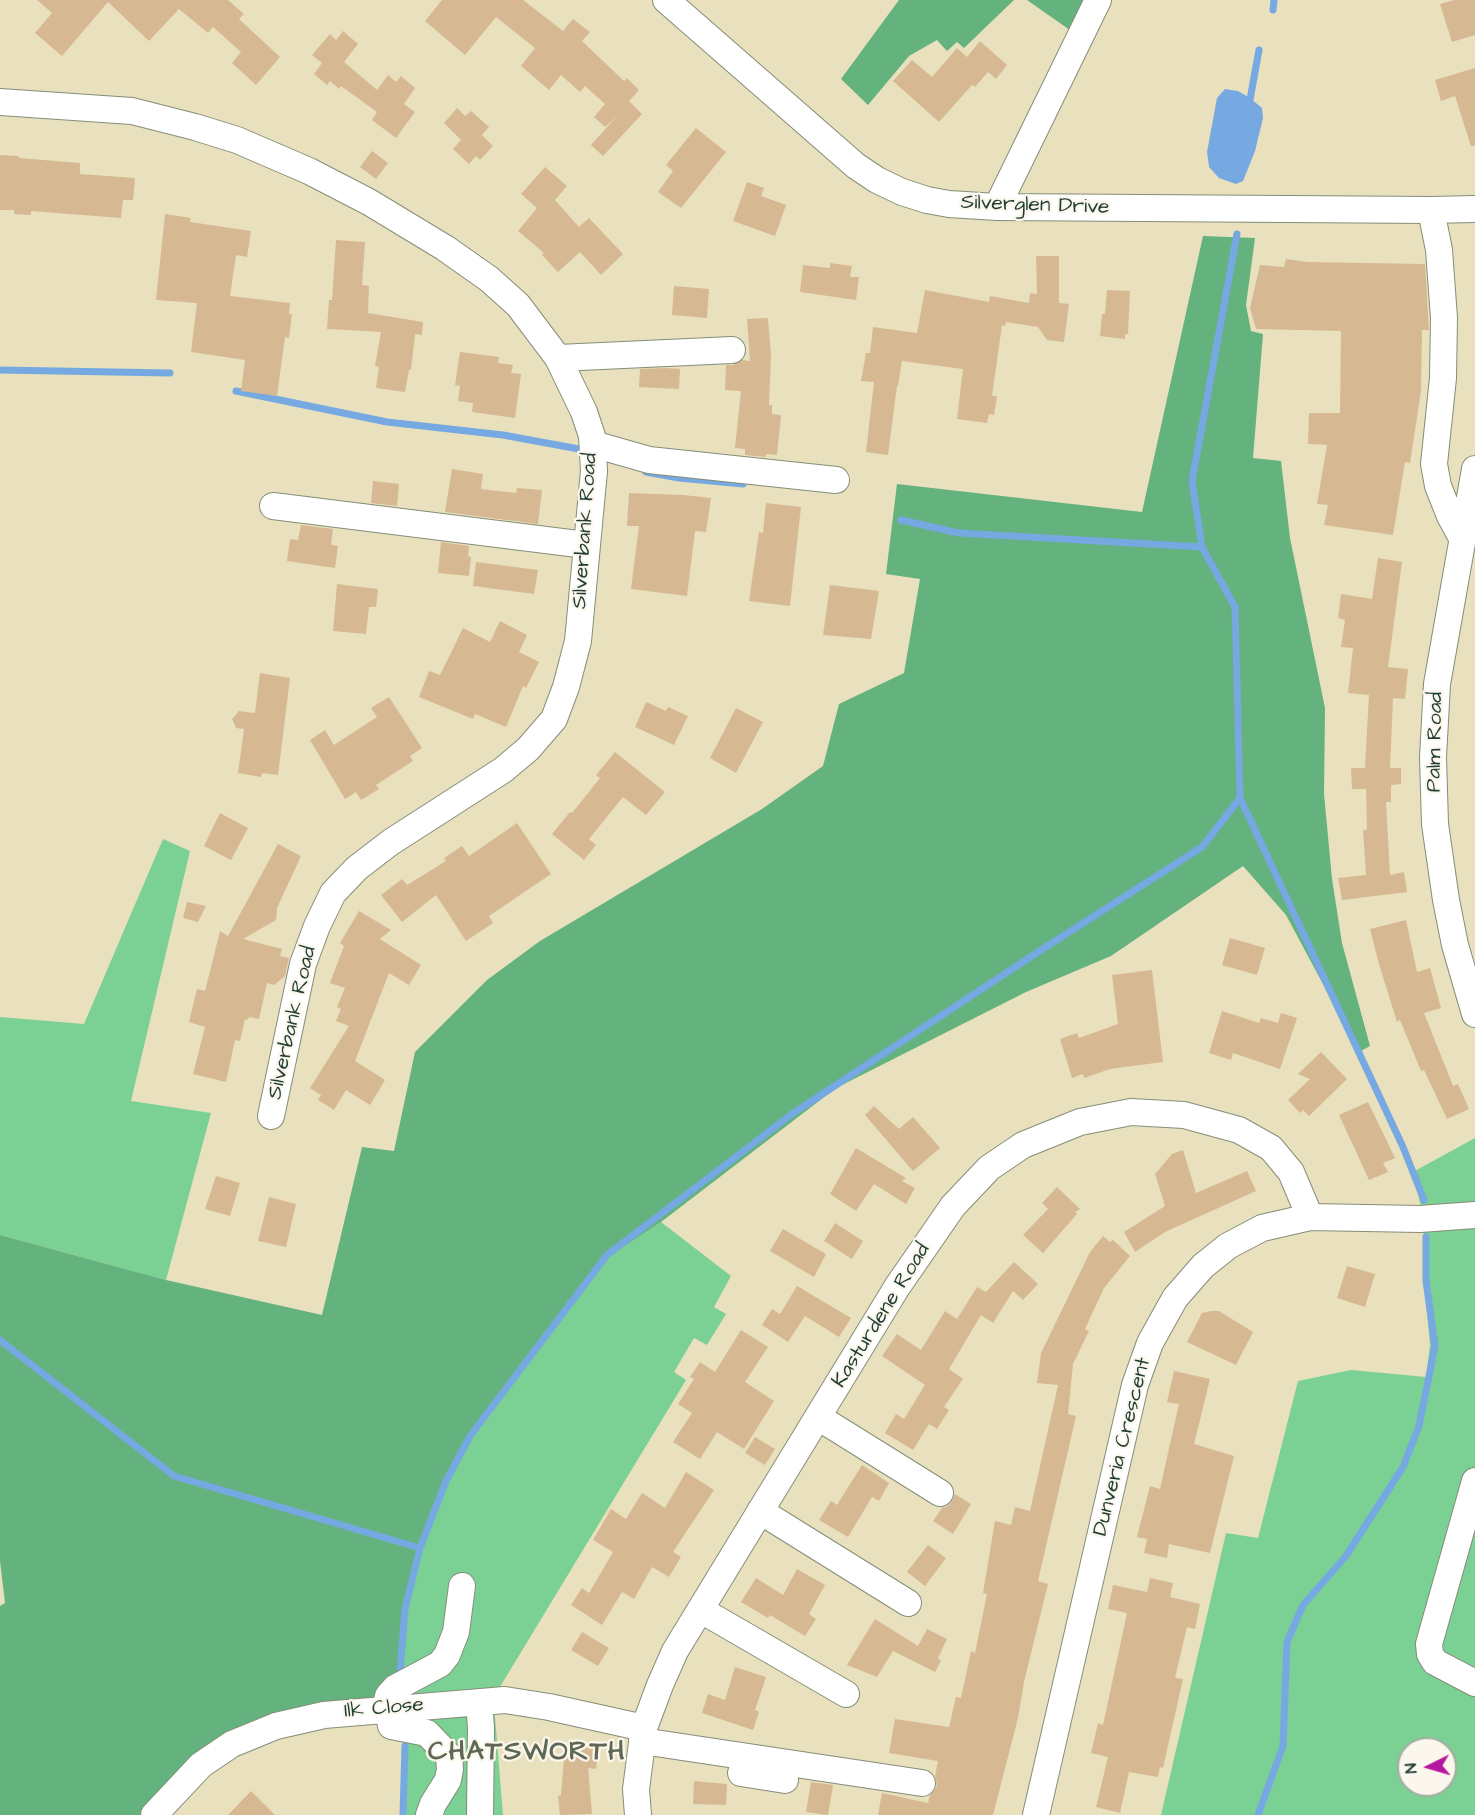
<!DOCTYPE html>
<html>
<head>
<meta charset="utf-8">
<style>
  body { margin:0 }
  #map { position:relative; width:1475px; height:1815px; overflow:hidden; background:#e9e0bd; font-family:"Architects Daughter",sans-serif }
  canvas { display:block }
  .north { position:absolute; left:1397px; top:1737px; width:60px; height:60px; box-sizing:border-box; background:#fbf7ec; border:2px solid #a3ada2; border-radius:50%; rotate:265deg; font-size:16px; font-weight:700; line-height:24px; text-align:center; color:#1f3d34 }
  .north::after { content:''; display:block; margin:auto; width:21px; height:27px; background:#b5179e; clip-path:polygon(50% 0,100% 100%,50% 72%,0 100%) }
</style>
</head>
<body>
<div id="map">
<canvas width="1475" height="1815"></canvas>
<div class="north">N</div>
</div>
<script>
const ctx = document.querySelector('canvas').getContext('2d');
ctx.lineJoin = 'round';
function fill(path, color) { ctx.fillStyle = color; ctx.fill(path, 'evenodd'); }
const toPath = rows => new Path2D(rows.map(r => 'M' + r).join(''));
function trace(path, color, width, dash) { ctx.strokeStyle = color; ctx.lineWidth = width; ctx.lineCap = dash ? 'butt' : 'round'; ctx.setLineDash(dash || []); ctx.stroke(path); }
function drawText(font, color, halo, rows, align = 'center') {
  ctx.font = font + ' "Architects Daughter",sans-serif'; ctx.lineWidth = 4.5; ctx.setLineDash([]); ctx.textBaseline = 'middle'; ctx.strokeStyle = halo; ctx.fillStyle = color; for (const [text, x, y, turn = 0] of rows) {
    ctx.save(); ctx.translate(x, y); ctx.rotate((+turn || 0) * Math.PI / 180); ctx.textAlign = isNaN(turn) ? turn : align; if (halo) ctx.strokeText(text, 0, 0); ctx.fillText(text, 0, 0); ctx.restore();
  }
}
fill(toPath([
  [163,839,190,851,131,1101,211,1113,166,1280,0,1235,0,1017,84,1024],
  [1475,1138,1475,1815,1161,1815,1226,1533,1258,1538,1298,1381,1351,1370,1426,1377,1430,1345,1424,1279,1423,1216,1413,1172],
  [1409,1749,1445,1749,1445,1785,1409,1785],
  [661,1222,731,1276,714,1307,726,1314,707,1345,694,1338,674,1372,686,1380,492,1700,495,1717,503,1815,400,1815,403,1743,401,1673,407,1609,422,1548,447,1484,471,1437,610,1256]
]), '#7bd094');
fill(toPath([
  [899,0,1014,0,964,48,957,42,947,51,937,40,909,56,868,105,841,79],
  [1027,0,1095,0,1077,35],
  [1203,236,1255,238,1246,305,1251,331,1263,334,1253,458,1281,461,1290,538,1325,708,1324,794,1332,879,1342,943,1370,1046,1361,1051,1331,999,1286,915,1243,866,1111,956,1026,992,836,1088,661,1222,610,1256,471,1437,447,1484,422,1548,407,1609,401,1673,401,1707,279,1721,152,1815,0,1815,0,1606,5,1603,0,1561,0,1235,166,1280,322,1315,362,1147,394,1151,415,1052,487,980,540,941,762,809,823,766,839,704,904,673,920,579,886,574,897,484,1142,512]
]), '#64b27e');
fill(toPath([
  [1225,89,1238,91,1250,98,1262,108,1263,118,1255,151,1243,181,1236,184,1219,178,1209,167,1207,152,1217,98]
]), '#76a8e2');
trace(toPath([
  [1273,10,1274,0],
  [1249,105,1259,50],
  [0,370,170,373],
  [236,391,387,422,503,435,579,449],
  [646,472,679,478,743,484],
  [901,520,959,533,1202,547],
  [1240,798,1403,1147,1424,1200],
  [0,1340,174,1476,420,1548],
  [400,1672,405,1609,420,1548,446,1481,470,1436,607,1255,792,1114,1038,952,1202,847,1240,798,1235,607,1202,547,1192,481,1237,234],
  [403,1815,405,1746],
  [1258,1815,1283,1746,1287,1642,1303,1605,1346,1556,1403,1467,1419,1426,1435,1346,1426,1281,1426,1237]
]), '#76a8e2', 7);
fill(toPath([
  [37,0,228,0,244,14,239,19,280,57,256,85,232,63,241,52,213,27,208,33,179,9,149,41,108,2,62,56,35,33,52,13],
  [442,0,523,0,563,31,573,19,590,32,582,41,624,81,627,78,639,90,629,101,642,114,603,156,591,145,617,116,605,127,594,117,605,104,585,86,580,92,561,75,549,90,521,66,535,48,496,17,465,55,425,21],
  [1454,0,1475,0,1475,35,1452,42,1440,4],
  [343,31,358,44,344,62,377,90,388,75,396,82,401,76,415,88,404,104,415,112,396,138,372,120,377,112,341,86,339,89,330,81,327,85,314,74,322,63,312,55,330,34,336,40],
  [980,41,1007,65,996,79,988,72,975,87,972,85,939,122,893,81,912,60,932,77,957,48,967,57],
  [1475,68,1475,146,1471,146,1455,96,1441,101,1435,80],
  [457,108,465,116,471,111,489,127,482,135,493,146,480,160,476,156,469,164,453,149,461,140,444,123],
  [696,128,726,152,681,208,658,192,673,171,666,165],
  [372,151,388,163,376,179,360,167],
  [0,155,19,156,19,158,80,163,80,174,135,178,133,200,123,200,121,218,31,211,31,215,14,214,14,210,0,210],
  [545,167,567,186,555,200,579,227,589,218,623,254,601,275,580,252,558,272,542,255,544,253,518,231,537,208,521,194],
  [747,182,764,188,761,196,786,205,775,236,733,221],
  [165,214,191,218,190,222,251,231,247,257,236,255,230,296,290,303,289,314,292,314,289,338,285,337,277,396,241,391,245,360,191,352,197,303,156,300],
  [336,240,365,242,362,285,369,286,368,313,423,322,422,335,415,334,411,370,409,370,405,392,376,388,379,367,375,366,381,332,327,329,329,300,332,300],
  [1036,256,1059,256,1059,303,1069,304,1064,342,1047,340,1038,327,1006,322,1005,326,1002,325,992,396,997,396,994,415,989,414,987,423,957,419,963,369,902,361,898,386,897,386,888,455,866,452,874,382,861,381,866,353,870,353,873,327,917,333,925,290,989,302,990,296,1029,303,1030,293,1037,294],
  [1286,259,1308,262,1425,264,1429,330,1422,330,1421,391,1410,463,1405,462,1393,535,1324,525,1328,505,1317,504,1327,445,1308,444,1309,413,1340,413,1341,331,1256,329,1250,308,1260,265,1284,267],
  [830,263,852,266,850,277,859,277,856,300,800,292,803,265,830,268],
  [674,286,709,289,707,318,672,315],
  [1107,290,1130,291,1128,334,1125,334,1125,339,1100,336,1102,314,1105,314],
  [768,318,771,355,769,405,772,405,772,414,781,415,777,455,766,454,766,457,745,455,745,449,735,448,741,391,725,390,726,365,733,365,742,360,750,361,747,319],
  [460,352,499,357,498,363,513,365,511,373,521,374,515,418,472,412,473,403,458,401,460,386,455,385],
  [666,368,680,369,679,389,639,387,640,369],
  [452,469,483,474,481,489,516,493,517,488,542,490,538,524,445,512],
  [373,481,399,484,397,506,371,503],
  [629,493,683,495,711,498,706,532,695,531,687,596,631,589,639,526,627,526],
  [766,503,801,507,790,606,749,601,759,532,763,533],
  [301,525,333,529,331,545,338,546,335,568,287,561,290,539,298,540],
  [441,542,469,546,468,556,471,557,469,576,438,573],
  [1378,558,1402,562,1388,667,1408,669,1405,699,1393,698,1390,768,1401,768,1401,784,1391,785,1391,802,1386,802,1390,875,1404,872,1407,892,1342,900,1338,878,1366,875,1363,830,1367,830,1366,789,1352,789,1351,768,1365,768,1369,695,1348,693,1353,648,1341,647,1345,620,1338,618,1341,594,1372,599],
  [476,562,538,570,534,594,473,586],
  [337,584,378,589,376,607,369,607,366,634,333,631],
  [830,585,879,591,871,639,823,635],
  [500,621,527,635,519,652,539,662,526,688,523,686,506,727,475,714,473,719,419,697,429,671,440,675,463,628,490,642],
  [260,673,290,678,278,775,262,773,261,777,238,773,244,729,236,728,232,719,239,711,255,713],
  [389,697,422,748,410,756,413,761,376,785,379,789,361,800,356,792,345,799,310,740,325,730,334,745,377,717,371,708],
  [646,702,666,711,668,707,688,716,674,745,635,727],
  [736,708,763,722,736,773,710,758],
  [615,752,665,792,646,815,623,797,589,839,596,845,584,860,552,834,570,812,572,813,600,778,596,775],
  [220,813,248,828,231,860,204,846],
  [517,823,551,874,489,916,493,923,466,941,436,895,402,922,381,895,402,879,407,885,446,861,444,858,462,846,469,856],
  [278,844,301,856,277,908,276,920,243,939,282,949,280,956,289,958,285,976,274,985,267,983,259,1019,249,1017,248,1020,245,1019,240,1041,235,1040,226,1082,193,1074,205,1027,189,1022,197,989,205,991,220,931,228,936],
  [187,902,206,906,198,922,183,918],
  [359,911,391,930,380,939,421,965,409,985,389,973,355,1061,385,1080,370,1105,346,1090,334,1110,318,1100,321,1095,310,1088,349,1026,336,1021,341,1009,337,1007,345,988,330,983,344,946,340,943],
  [1406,920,1417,972,1430,968,1441,1008,1424,1013,1453,1086,1458,1084,1469,1109,1447,1119,1424,1070,1421,1071,1400,1020,1397,1022,1379,964,1370,929],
  [1230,938,1265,948,1257,975,1222,965],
  [1152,970,1163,1062,1110,1069,1084,1078,1083,1074,1072,1078,1060,1039,1077,1033,1079,1038,1118,1024,1112,975],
  [1222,1011,1259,1023,1261,1018,1278,1023,1281,1013,1297,1018,1280,1069,1233,1053,1231,1060,1209,1053],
  [1321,1052,1347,1079,1309,1116,1303,1110,1300,1113,1288,1100,1310,1079,1298,1074],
  [1368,1102,1395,1158,1383,1163,1388,1172,1369,1180,1339,1115],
  [874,1106,899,1129,913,1117,940,1148,913,1171,865,1115],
  [856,1148,906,1178,902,1181,915,1188,906,1204,874,1184,856,1211,830,1194],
  [1183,1150,1196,1193,1247,1171,1256,1191,1165,1232,1135,1252,1124,1232,1165,1206,1155,1174,1172,1154],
  [216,1176,240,1183,230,1216,205,1209],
  [1057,1187,1080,1209,1075,1212,1077,1214,1043,1253,1023,1235,1048,1209,1042,1203],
  [269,1197,296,1204,286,1247,258,1241],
  [835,1223,863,1241,852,1259,824,1241],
  [783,1229,826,1254,814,1277,770,1251],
  [1103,1236,1110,1242,1113,1240,1130,1256,1104,1288,1085,1329,1089,1331,1073,1364,1068,1414,1076,1416,1038,1581,1048,1584,1024,1682,1018,1718,993,1815,878,1815,882,1793,928,1803,930,1795,937,1786,935,1776,938,1761,889,1753,895,1719,949,1727,956,1697,961,1698,971,1651,975,1653,987,1594,983,1593,995,1521,1011,1525,1015,1507,1030,1511,1058,1385,1037,1383,1041,1353,1090,1252],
  [1014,1262,1038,1284,1023,1300,1013,1291,993,1323,981,1315,949,1369,963,1379,944,1407,949,1410,937,1429,929,1424,913,1450,885,1433,896,1414,904,1419,925,1385,882,1356,897,1334,921,1350,945,1311,957,1319,977,1287,986,1292],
  [1347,1266,1375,1274,1365,1307,1337,1298],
  [797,1286,851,1318,839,1337,805,1316,788,1342,762,1325,772,1309,780,1314],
  [1211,1311,1219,1311,1253,1332,1236,1365,1187,1342,1202,1313],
  [741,1330,768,1347,745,1382,774,1401,744,1449,717,1432,700,1459,673,1442,692,1413,678,1404,694,1379,690,1377,700,1362,715,1372],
  [1174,1371,1210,1379,1194,1444,1234,1456,1210,1553,1169,1544,1167,1558,1144,1553,1147,1539,1137,1537,1150,1486,1160,1489,1168,1453,1179,1404,1167,1402],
  [755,1437,775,1449,765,1465,745,1453],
  [862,1465,889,1483,879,1501,872,1497,848,1537,819,1520,831,1501,837,1505],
  [686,1472,714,1490,673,1552,681,1557,669,1577,652,1567,634,1599,622,1592,602,1625,571,1605,582,1588,589,1593,613,1552,593,1540,611,1509,626,1519,642,1493,665,1508],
  [955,1494,971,1504,953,1534,933,1521,942,1508,948,1506,952,1501],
  [928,1545,946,1558,925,1586,907,1572],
  [797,1569,825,1585,809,1614,816,1619,805,1636,770,1615,768,1618,741,1602,756,1578,783,1595],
  [1150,1578,1173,1583,1170,1597,1200,1604,1195,1629,1187,1627,1175,1678,1183,1679,1163,1768,1160,1767,1158,1777,1129,1772,1120,1813,1096,1807,1108,1757,1091,1753,1098,1723,1103,1725,1127,1613,1108,1609,1113,1585,1147,1592],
  [875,1619,918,1646,927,1629,947,1639,938,1658,941,1661,935,1672,893,1651,877,1677,847,1665],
  [582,1632,609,1648,598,1666,571,1650],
  [735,1667,766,1677,755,1710,759,1712,753,1730,702,1713,708,1694,725,1700],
  [565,1745,598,1748,596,1769,588,1768,592,1814,560,1815,558,1796,561,1795],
  [694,1781,727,1784,726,1805,693,1804],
  [811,1782,833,1785,828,1815,806,1812],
  [251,1791,275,1815,228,1815]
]), '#d6b993');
const minor = toPath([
  [666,0,856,166,877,180,902,192,927,200,949,204,997,207,1431,210,1475,209],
  [0,102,132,111,195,127,237,140,309,171,369,202,445,248,489,279,518,305,558,358,584,412,592,436,594,471,578,641,566,687,554,719,528,749,503,770,391,842,357,868,333,893,317,926,303,964,271,1116],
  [997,207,1098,0],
  [1431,210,1439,250,1444,318,1443,378,1434,464,1438,486,1450,516,1462,538],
  [558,358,732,350],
  [593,444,649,460,836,480],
  [1475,469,1437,684,1433,757,1435,824,1446,900,1455,945,1475,1014],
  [273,506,586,545],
  [818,1417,940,1493],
  [1475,1481,1429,1644,1430,1654,1435,1662,1475,1683],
  [760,1511,908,1603],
  [701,1610,846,1694],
  [479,1702,481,1728,480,1815],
  [642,1741,922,1783],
  [741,1773,785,1780],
  [154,1815,201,1765,232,1744,276,1726,324,1715,505,1700,549,1707,644,1728],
  [429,1815,433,1804,448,1780,450,1769,449,1756,427,1733,391,1726,387,1702,388,1696,395,1688,440,1664,447,1655,456,1632,462,1586],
  [638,1815,636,1789,644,1728,660,1685,675,1651,897,1287,953,1206,989,1168,1023,1145,1080,1122,1131,1112,1184,1115,1239,1130,1271,1148,1291,1172,1310,1217],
  [1036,1815,1135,1385,1150,1343,1175,1298,1203,1266,1228,1246,1262,1228,1310,1217,1420,1219,1475,1215]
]);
trace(minor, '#848e78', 28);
trace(minor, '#fff', 26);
drawText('21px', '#1f3d34', '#fbf7ec', [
  ["Silverglen Drive",1035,206,2],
  ["Silverbank Road",586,531,-86],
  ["Palm Road",1436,742,-89],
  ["Silverbank Road",293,1023,-77],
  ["Kasturdene Road",882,1316,-58],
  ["Dunveria Crescent",1123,1447,-76],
  ["Ilk Close",384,1709,-5]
]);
ctx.letterSpacing = '1.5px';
drawText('bold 27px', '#5f6855', '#fbf7ec', [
  ["CHATSWORTH",527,1753]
]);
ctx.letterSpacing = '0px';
</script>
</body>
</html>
